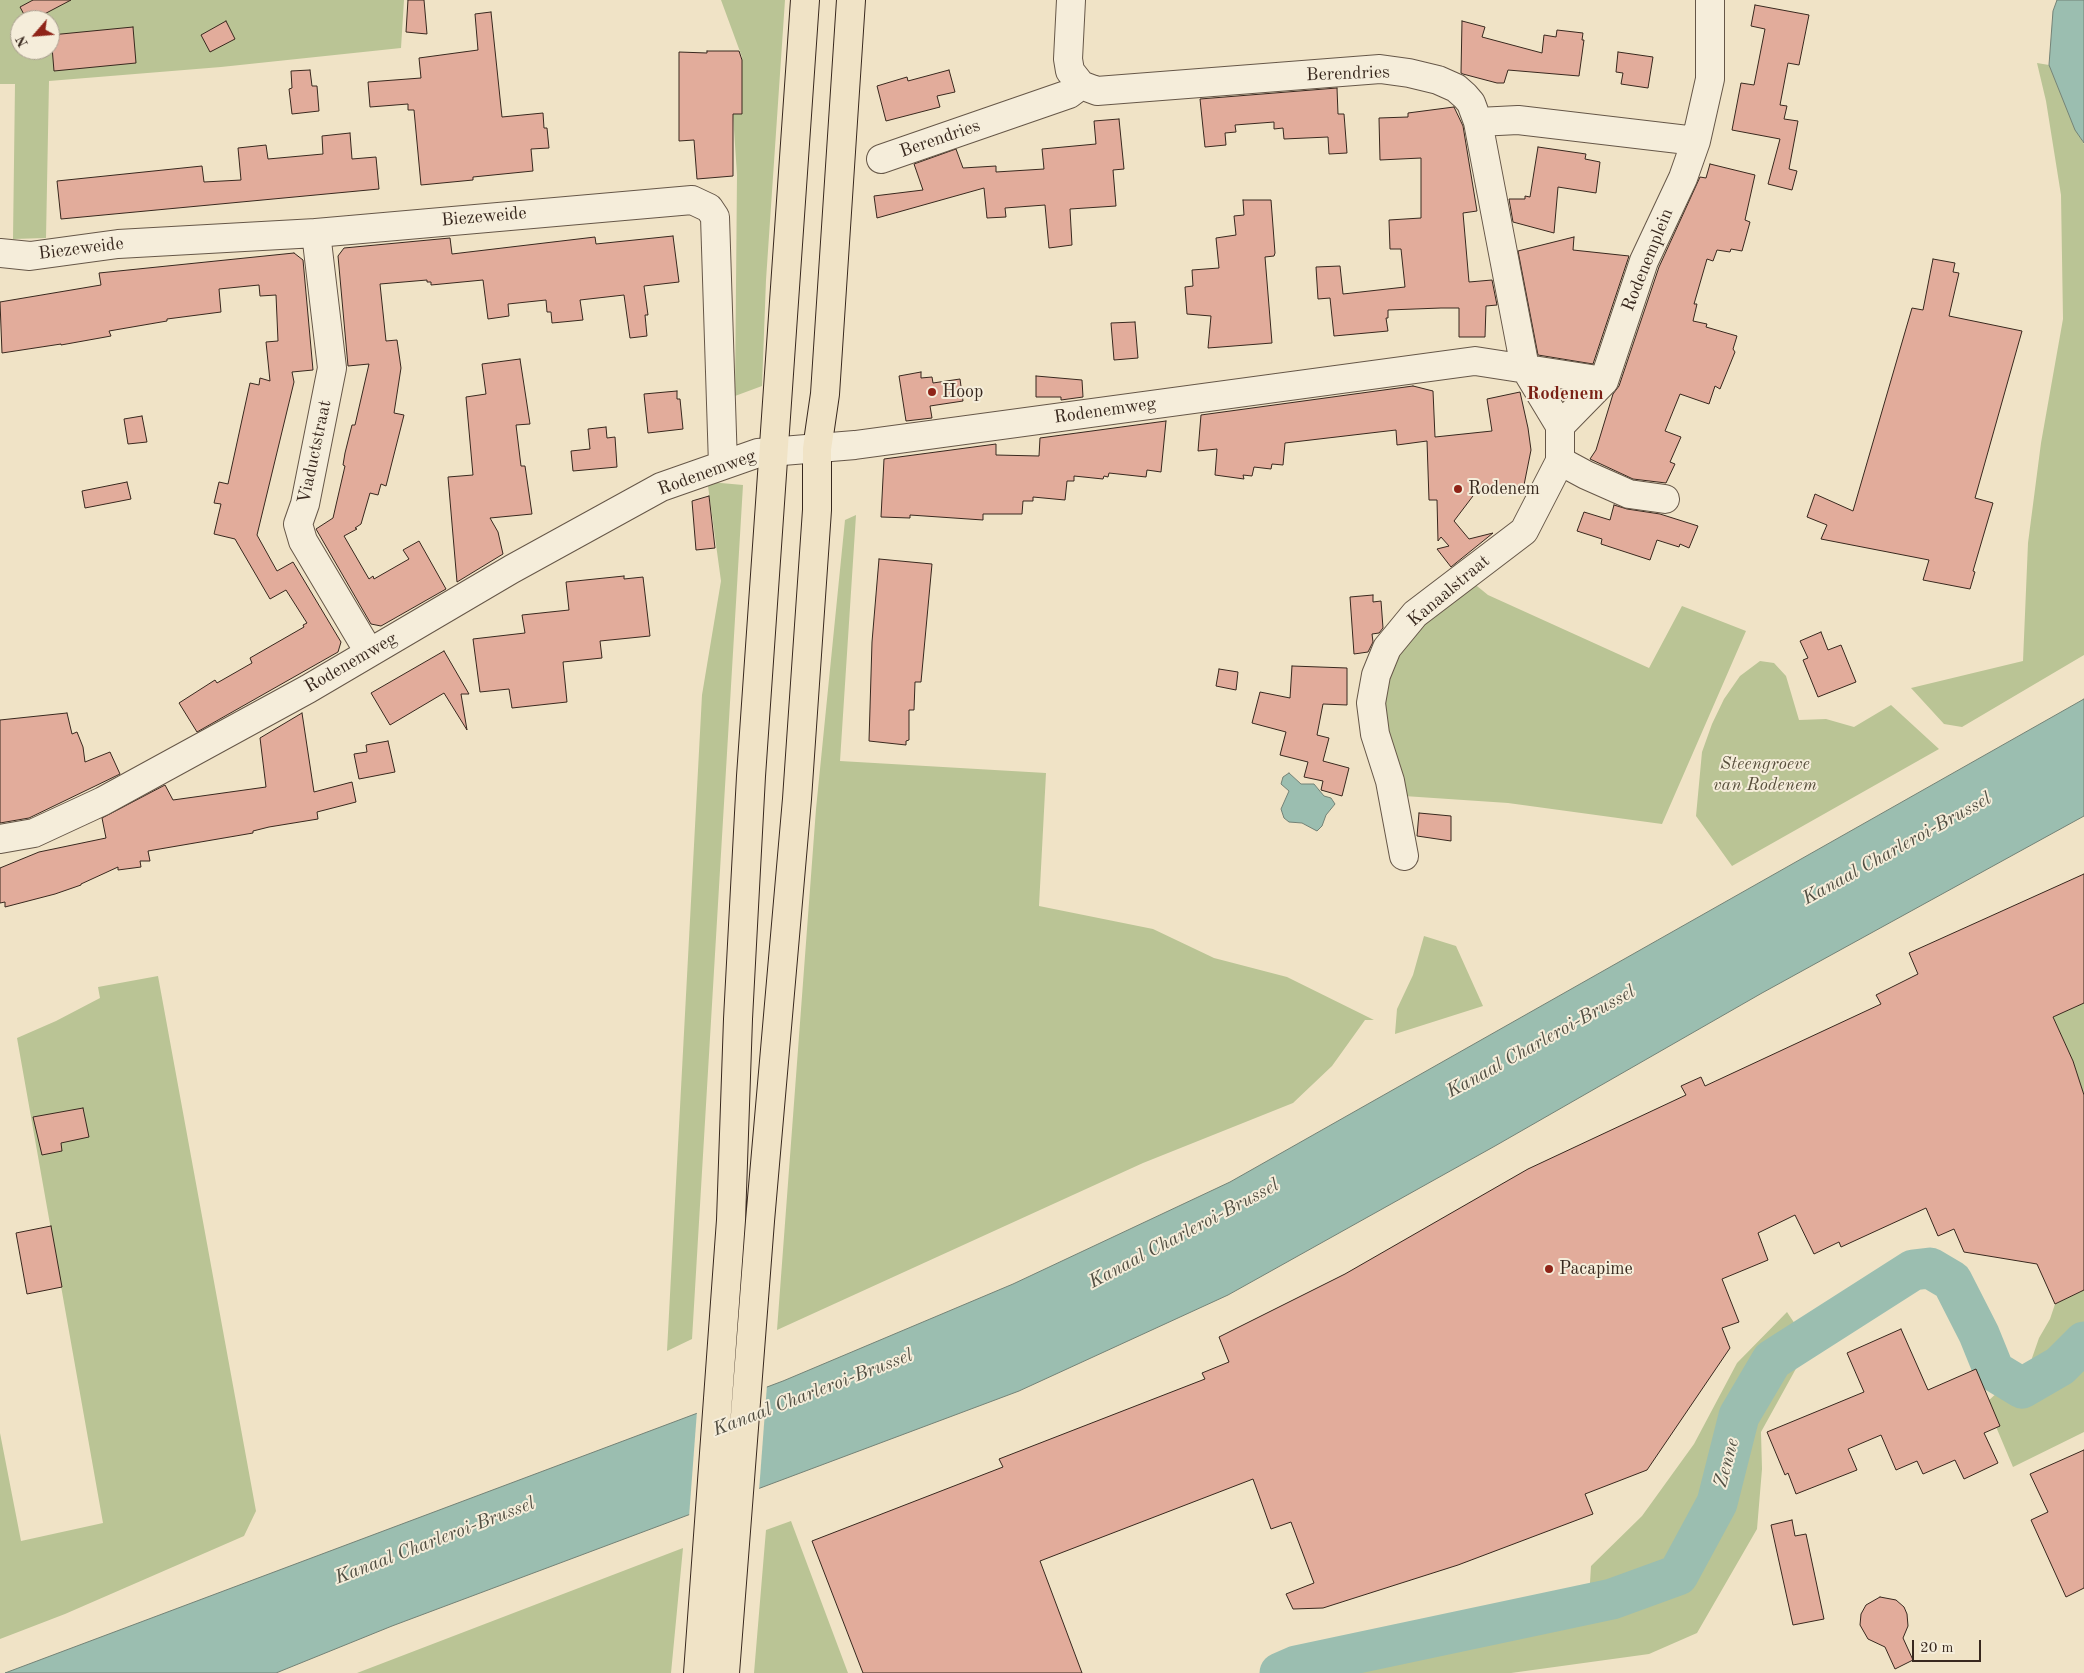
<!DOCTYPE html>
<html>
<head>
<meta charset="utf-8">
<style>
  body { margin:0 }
  #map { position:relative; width:2084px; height:1673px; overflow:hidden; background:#f0e3c6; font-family:"Old Standard TT",serif }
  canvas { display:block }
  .north { position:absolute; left:10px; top:10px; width:50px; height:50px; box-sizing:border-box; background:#f5edda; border:1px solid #a99e8f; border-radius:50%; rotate:243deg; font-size:14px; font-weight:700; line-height:20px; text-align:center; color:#38281e }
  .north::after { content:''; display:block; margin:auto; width:18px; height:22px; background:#8f2418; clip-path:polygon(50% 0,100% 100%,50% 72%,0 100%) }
  .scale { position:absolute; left:1912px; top:1640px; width:69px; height:22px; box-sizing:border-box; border:2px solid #38281e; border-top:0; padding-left:6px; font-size:15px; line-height:18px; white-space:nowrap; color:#38281e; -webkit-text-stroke:4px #f5edda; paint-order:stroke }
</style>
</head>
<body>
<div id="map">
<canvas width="2084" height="1673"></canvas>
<div class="north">N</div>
<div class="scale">20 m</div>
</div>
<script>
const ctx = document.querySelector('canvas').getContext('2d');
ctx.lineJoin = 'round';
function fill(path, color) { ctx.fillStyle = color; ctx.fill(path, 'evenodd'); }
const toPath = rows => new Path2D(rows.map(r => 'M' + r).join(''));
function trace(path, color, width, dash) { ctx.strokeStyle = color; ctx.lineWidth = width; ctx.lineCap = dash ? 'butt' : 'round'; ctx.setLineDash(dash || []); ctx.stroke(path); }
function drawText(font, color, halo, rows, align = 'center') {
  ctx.font = font + ' "Old Standard TT",serif'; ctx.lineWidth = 4; ctx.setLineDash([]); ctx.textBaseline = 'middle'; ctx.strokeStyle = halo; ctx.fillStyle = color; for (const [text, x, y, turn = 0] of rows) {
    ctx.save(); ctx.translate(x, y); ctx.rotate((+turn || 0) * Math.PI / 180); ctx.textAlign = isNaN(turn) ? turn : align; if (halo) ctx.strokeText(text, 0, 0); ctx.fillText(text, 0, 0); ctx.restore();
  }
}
fill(toPath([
  [0,0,404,0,401,48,221,67,49,81,46,238,13,239,15,84,0,84],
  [20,20,50,20,50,50,20,50],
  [721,0,785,0,766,280,762,386,735,396,737,175,733,114,742,114,742,57],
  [2037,63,2049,65,2075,129,2084,144,2084,655,1962,727,1944,724,1911,688,2023,661,2028,543,2041,443,2063,319,2061,195,2046,101],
  [710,482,743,485,692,1339,667,1351,702,695,721,581,708,486],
  [856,515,840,761,1046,773,1039,906,1153,929,1214,958,1287,977,1374,1020,1365,1020,1332,1066,1293,1103,1143,1163,777,1330,816,809,845,520],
  [1472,582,1488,595,1649,668,1682,606,1746,631,1662,824,1508,803,1404,796,1385,720,1386,684,1394,650,1442,607],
  [1760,661,1774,663,1786,676,1799,720,1826,719,1854,727,1891,705,1939,749,1732,866,1696,816,1702,752,1712,724,1724,699,1740,676],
  [1424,936,1456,946,1483,1006,1395,1034,1397,1009,1413,975],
  [158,976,256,1511,244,1536,65,1614,0,1639,0,1433,21,1541,103,1523,17,1038,56,1021,100,998,98,987],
  [2084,1003,2084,1095,2073,1061,2053,1017],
  [2084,1290,2084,1432,2013,1467,1986,1403,2031,1361,2039,1338,2050,1319,2055,1304],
  [1787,1312,1809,1345,1761,1432,1762,1469,1757,1529,1697,1633,1649,1654,1511,1673,1354,1673,1426,1645,1589,1599,1591,1566,1642,1516,1694,1444,1737,1363],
  [791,1521,848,1673,754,1673,766,1530],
  [683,1548,671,1673,357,1673]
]), '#bac495');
const water = toPath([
  [2057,0,2084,0,2084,143,2075,130,2049,65,2053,11,2057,0],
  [2084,699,2084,816,1762,993,1495,1146,1228,1295,1019,1391,392,1626,276,1673,5,1673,783,1381,1013,1284,1230,1182,2084,699],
  [1289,773,1301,784,1314,784,1324,796,1331,798,1335,804,1326,815,1322,826,1317,831,1302,823,1289,822,1284,818,1281,809,1289,791,1281,784,1283,777,1289,773]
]);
fill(water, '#9bbeb0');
trace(water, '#738276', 1);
fill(toPath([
  [767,1385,759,1491,689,1517,697,1411]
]), '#f0e3c6');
trace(toPath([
  [1280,1673,1296,1666,1612,1599,1678,1575,1717,1503,1739,1416,1772,1360,1913,1270,1930,1268,1952,1281,1979,1334,1994,1371,2022,1388,2060,1366,2084,1342]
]), '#9bbeb0', 41);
const building = toPath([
  [33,0,71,0,33,20,27,20,20,7,33,0],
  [408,0,424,0,427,34,406,32,408,0],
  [1755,5,1809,15,1799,65,1788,63,1780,105,1787,106,1784,119,1798,121,1789,169,1797,171,1792,190,1768,184,1780,139,1732,130,1741,83,1754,85,1765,29,1751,26,1755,5],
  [491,12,502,117,543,113,544,128,547,128,549,148,531,149,533,171,473,177,473,180,421,185,414,110,408,110,408,104,370,107,368,82,421,78,419,58,478,50,475,14,491,12],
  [226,21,235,39,210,52,201,35,226,21],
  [1462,21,1485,27,1482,37,1542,53,1544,35,1556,37,1557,30,1583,33,1582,40,1584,40,1579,76,1508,70,1504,83,1497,83,1463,74,1461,73,1462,21],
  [133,27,136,63,54,71,51,35,133,27],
  [707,51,739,51,742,60,742,114,733,114,733,176,697,179,694,140,679,141,679,52,707,53,707,51],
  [1618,52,1653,57,1648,88,1621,84,1623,73,1616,72,1618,52],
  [310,70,312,86,317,86,319,111,292,114,289,89,292,88,291,71,310,70],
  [949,70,955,92,937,96,940,107,886,121,877,86,907,77,908,81,949,70],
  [1337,88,1338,114,1344,114,1347,153,1329,154,1328,137,1284,139,1283,128,1274,129,1274,122,1235,125,1236,132,1225,133,1226,145,1205,147,1200,99,1337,88],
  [1454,107,1463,126,1477,211,1463,213,1469,282,1492,280,1497,305,1486,306,1485,337,1459,337,1459,308,1441,308,1388,310,1388,318,1386,318,1388,331,1334,336,1330,298,1318,299,1316,267,1340,266,1343,294,1405,287,1401,249,1390,249,1389,220,1421,218,1421,158,1380,160,1379,118,1408,117,1408,113,1454,107],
  [1119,119,1124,169,1113,170,1116,206,1070,209,1072,245,1049,248,1045,205,1005,208,1006,217,987,218,984,188,877,218,874,196,923,190,914,164,956,149,963,168,996,166,996,172,1044,169,1042,149,1096,144,1094,121,1119,119],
  [350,133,352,159,376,157,379,189,61,219,57,181,202,166,204,182,241,180,238,148,266,145,268,159,323,154,322,136,350,133],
  [1538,147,1586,154,1585,159,1600,162,1596,193,1558,187,1554,233,1513,222,1509,199,1525,199,1525,196,1530,197,1538,147],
  [1710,164,1755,175,1745,220,1750,222,1742,251,1731,249,1730,252,1717,250,1713,261,1707,259,1694,304,1697,304,1693,321,1707,324,1706,327,1737,336,1733,349,1735,352,1720,389,1715,386,1709,404,1680,394,1665,431,1681,437,1670,462,1675,464,1666,483,1633,479,1590,459,1596,450,1613,394,1619,386,1659,267,1700,177,1706,178,1710,164],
  [1243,200,1271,200,1275,253,1274,256,1265,257,1272,343,1208,348,1211,316,1187,314,1185,287,1193,286,1192,270,1219,268,1216,238,1236,235,1234,216,1244,215,1243,200],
  [673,236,679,282,644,286,648,315,645,315,647,336,630,338,624,295,580,300,583,320,552,323,551,312,547,312,546,300,508,304,509,316,488,319,483,280,431,285,431,282,427,282,427,280,380,284,386,341,397,340,401,368,394,413,404,415,386,486,381,484,378,495,370,493,361,524,355,528,357,529,344,536,369,579,373,576,374,579,409,559,403,550,419,541,446,589,381,626,371,624,316,529,333,518,345,466,343,465,345,453,352,425,355,425,369,364,348,366,338,256,344,248,450,238,452,254,595,237,596,244,673,236],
  [1574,237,1573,250,1629,256,1593,364,1538,355,1518,251,1574,237],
  [294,253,303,260,313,370,292,372,294,382,257,535,277,571,293,562,341,642,338,652,197,732,179,703,215,680,217,683,252,663,250,658,304,627,303,625,307,623,286,590,270,599,235,539,214,534,221,504,214,503,219,482,228,484,250,383,259,385,260,378,270,381,266,342,278,341,276,295,260,296,259,285,219,289,221,312,167,319,167,321,109,331,111,336,61,345,61,344,2,353,0,302,101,285,99,273,294,253],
  [1933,259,1955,263,1953,272,1959,273,1949,316,2022,331,1975,498,1993,503,1973,571,1975,572,1970,589,1923,580,1929,560,1821,539,1827,525,1807,517,1815,494,1853,511,1912,308,1923,310,1933,259],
  [1135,322,1138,358,1114,360,1111,323,1135,322],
  [520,359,530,424,516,425,521,466,525,466,532,514,490,518,498,532,503,554,457,582,448,477,473,475,466,397,486,394,482,364,520,359],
  [921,372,921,378,932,377,933,383,960,379,963,401,930,406,932,418,906,421,899,376,921,372],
  [1036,376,1082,380,1083,397,1061,400,1061,397,1036,397,1036,376],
  [1413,386,1433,391,1435,437,1492,431,1487,399,1520,392,1528,428,1531,450,1524,485,1476,492,1454,521,1469,539,1493,533,1451,567,1437,549,1449,546,1441,537,1438,541,1437,500,1429,500,1427,441,1397,445,1396,430,1285,443,1283,465,1272,464,1271,469,1254,467,1252,476,1243,475,1244,479,1215,475,1217,449,1198,451,1201,415,1413,386],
  [677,391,677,399,680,399,683,429,648,433,644,394,677,391],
  [142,416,147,442,128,444,124,419,142,416],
  [1166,421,1161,472,1147,470,1146,477,1109,473,1108,477,1104,476,1103,479,1074,476,1074,481,1067,481,1065,500,1033,497,1033,501,1023,501,1022,514,983,514,983,520,910,515,910,518,881,517,884,459,996,444,996,455,1039,456,1040,438,1166,421],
  [606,427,607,438,615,437,617,467,573,471,571,451,590,449,588,429,606,427],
  [127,482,131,499,85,508,82,491,127,482],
  [709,496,715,548,696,550,692,501,709,496],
  [1614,505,1627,509,1660,514,1698,526,1689,548,1680,544,1679,547,1657,540,1650,560,1601,544,1602,539,1577,531,1584,512,1610,520,1614,505],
  [879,559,932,564,921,682,915,682,914,710,909,710,909,740,906,741,906,745,869,741,872,642,879,559],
  [624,576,624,579,643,577,650,636,600,641,602,658,563,662,567,702,512,708,509,689,480,692,473,639,525,633,522,615,569,610,566,582,624,576],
  [1373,595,1373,602,1381,601,1383,628,1379,633,1372,634,1373,642,1368,652,1354,654,1350,597,1373,595],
  [1821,632,1828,650,1841,645,1856,682,1818,697,1803,660,1808,658,1800,641,1821,632],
  [444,651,469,694,461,694,467,730,444,693,390,725,371,693,444,651],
  [1292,666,1347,668,1347,705,1323,704,1317,735,1329,738,1323,761,1349,768,1342,796,1321,790,1323,781,1304,777,1308,762,1280,755,1286,732,1252,723,1260,692,1290,698,1292,666],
  [1219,669,1238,672,1236,690,1216,686,1219,669],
  [67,713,72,734,77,732,83,747,85,762,110,752,120,774,29,818,0,823,0,720,67,713],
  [302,713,314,792,352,782,356,802,317,812,318,819,269,827,253,831,253,833,148,851,150,861,140,861,141,867,118,870,118,867,81,884,81,885,55,894,5,907,5,902,0,903,0,868,39,852,106,838,102,818,165,785,173,800,266,787,260,738,302,713],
  [388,741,395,772,359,779,354,754,367,752,366,745,388,741],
  [1419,813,1451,816,1451,841,1417,836,1419,813],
  [2084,874,2084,1003,2053,1017,2073,1061,2084,1095,2084,1290,2055,1304,2037,1264,1964,1252,1954,1229,1938,1236,1926,1208,1841,1247,1839,1242,1814,1254,1795,1215,1758,1233,1768,1260,1722,1279,1739,1322,1722,1328,1730,1348,1647,1470,1585,1494,1593,1514,1458,1565,1323,1608,1293,1609,1286,1594,1314,1583,1291,1522,1271,1529,1253,1479,1040,1561,1082,1673,863,1673,812,1541,1003,1467,999,1459,1205,1379,1202,1373,1229,1362,1219,1337,1345,1274,1528,1169,1686,1095,1681,1086,1701,1077,1705,1086,1881,1004,1876,995,1918,974,1909,953,2084,874],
  [83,1108,89,1137,61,1143,62,1151,42,1155,33,1117,83,1108],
  [51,1226,62,1287,27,1294,16,1233,51,1226],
  [1901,1329,1928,1390,1976,1369,2000,1426,1984,1433,1998,1463,1964,1479,1955,1460,1923,1474,1917,1461,1896,1470,1881,1435,1848,1449,1857,1470,1796,1494,1788,1473,1785,1475,1767,1432,1864,1392,1847,1353,1901,1329],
  [2084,1450,2084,1588,2066,1597,2031,1520,2048,1512,2030,1474,2084,1450],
  [1792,1520,1795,1536,1806,1534,1824,1619,1793,1625,1771,1525,1792,1520],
  [1880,1597,1896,1600,1904,1607,1907,1614,1908,1626,1903,1638,1913,1660,1895,1669,1885,1647,1868,1639,1860,1625,1861,1614,1866,1605,1880,1597]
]);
fill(building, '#e2ac9b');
trace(building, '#38281e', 1);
const minor = toPath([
  [1071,0,1068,59,1070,71,1081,85],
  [1478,122,1518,120,1696,141],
  [881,159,1069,94,1081,85,1097,91,1380,69,1409,73,1438,80,1456,88,1465,96,1471,103,1478,122,1525,368,1560,426],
  [316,233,332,368,305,504,298,524,303,541,369,652],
  [0,253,30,256,118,244,316,233,692,200,709,208,715,217,723,465],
  [1560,426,1604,381,1644,261,1683,178,1696,141,1710,79,1710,0],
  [1560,461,1586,475,1629,494,1665,499],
  [0,839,34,833,103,801,308,689,512,569,661,487,758,453,855,445,1475,361,1604,381],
  [1404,856,1390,781,1375,734,1371,703,1376,675,1387,648,1415,614,1524,531,1560,461,1560,426]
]);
const highway = toPath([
  [698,1673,731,1220,738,1019,751,776,805,0],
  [725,1673,760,1221,797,799,817,510,817,449,825,394,851,0]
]);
trace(minor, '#665748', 30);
trace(highway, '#38281e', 30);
trace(minor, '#f5edda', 28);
trace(highway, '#f0e3c6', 28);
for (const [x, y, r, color] of [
  [932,392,5,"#8f2418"],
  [1458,489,5,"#8f2418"],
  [1549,1269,5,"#8f2418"]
]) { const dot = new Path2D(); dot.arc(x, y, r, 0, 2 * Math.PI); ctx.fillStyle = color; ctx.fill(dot); trace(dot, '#f5edda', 2); }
drawText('18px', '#38281e', '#f5edda', [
  ["Berendries",1348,74,-2],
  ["Berendries",940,139,-19],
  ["Biezeweide",484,217,-5],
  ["Biezeweide",81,249,-7],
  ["Rodenemplein",1648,260,-68],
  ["Rodenemweg",1105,411,-8],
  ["Viaductstraat",315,452,-78],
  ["Rodenemweg",707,473,-20],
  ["Kanaalstraat",1449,591,-40],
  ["Rodenemweg",351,663,-30]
]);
drawText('18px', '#38281e', '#f5edda', [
  ["Hoop",942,392],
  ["Rodenem",1468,489],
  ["Pacapime",1559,1269]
], 'left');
drawText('italic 18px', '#584f3c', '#f5edda', [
  ["Steengroeve",1765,764],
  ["van Rodenem",1765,785]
]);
drawText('bold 19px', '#7a1f14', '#f5edda', [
  ["Rodenem",1565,394]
]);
drawText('italic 19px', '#514e42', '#f5edda', [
  ["Kanaal Charleroi-Brussel",1897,849,-29],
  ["Kanaal Charleroi-Brussel",1541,1042,-29],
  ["Kanaal Charleroi-Brussel",1184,1234,-28],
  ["Kanaal Charleroi-Brussel",813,1393,-21],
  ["Zenne",1727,1463,-75],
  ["Kanaal Charleroi-Brussel",435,1541,-21]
]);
</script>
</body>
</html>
